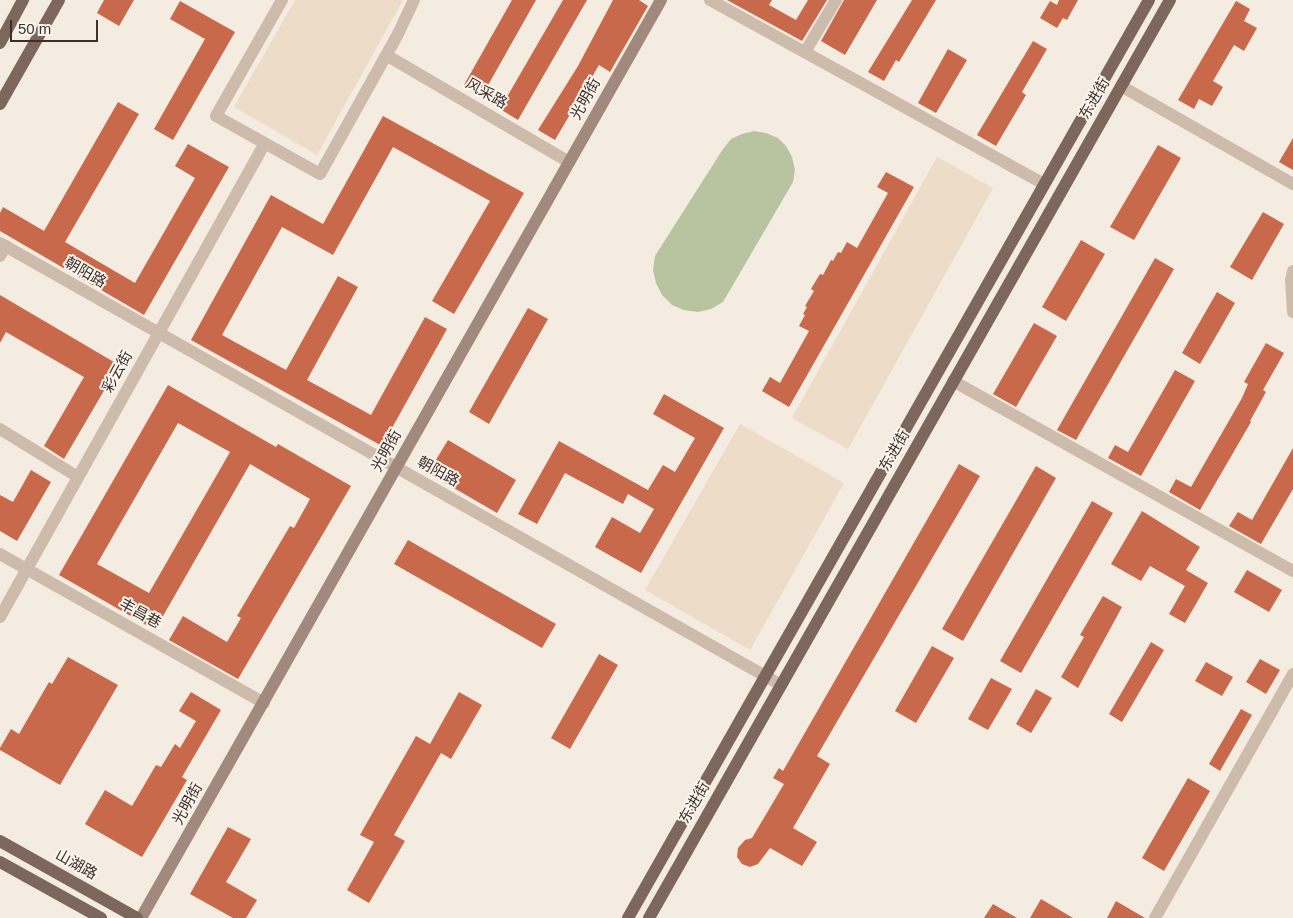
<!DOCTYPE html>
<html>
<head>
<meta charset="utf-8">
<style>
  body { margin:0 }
  #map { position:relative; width:1293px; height:918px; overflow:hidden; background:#f4ebe1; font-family:Helvetica,sans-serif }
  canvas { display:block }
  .scale { position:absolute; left:10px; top:20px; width:88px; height:22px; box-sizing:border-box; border:2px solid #3b302b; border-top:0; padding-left:6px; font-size:15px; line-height:18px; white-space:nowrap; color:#3b302b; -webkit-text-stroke:4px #fbf5ee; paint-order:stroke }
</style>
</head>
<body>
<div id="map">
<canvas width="1293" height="918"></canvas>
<div class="scale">50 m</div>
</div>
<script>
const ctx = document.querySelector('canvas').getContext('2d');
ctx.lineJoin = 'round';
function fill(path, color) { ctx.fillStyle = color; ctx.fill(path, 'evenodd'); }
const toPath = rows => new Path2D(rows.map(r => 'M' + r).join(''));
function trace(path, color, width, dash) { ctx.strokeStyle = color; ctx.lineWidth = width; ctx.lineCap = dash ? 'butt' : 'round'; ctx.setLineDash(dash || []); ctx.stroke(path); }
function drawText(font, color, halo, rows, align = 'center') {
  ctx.font = font + ' Helvetica,"Noto Sans SC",sans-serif'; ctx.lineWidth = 4; ctx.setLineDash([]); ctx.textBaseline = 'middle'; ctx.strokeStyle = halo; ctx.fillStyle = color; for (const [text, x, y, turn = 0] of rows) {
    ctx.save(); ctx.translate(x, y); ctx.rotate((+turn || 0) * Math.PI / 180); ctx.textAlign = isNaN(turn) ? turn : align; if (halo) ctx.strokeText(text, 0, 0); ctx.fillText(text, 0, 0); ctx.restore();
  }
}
fill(toPath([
  [754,131,766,133,778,138,786,146,792,157,795,170,793,182,723,302,711,309,698,312,684,310,672,305,662,295,656,283,653,270,655,256,723,149,731,139,742,134]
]), '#b8c4a0');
fill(toPath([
  [295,0,403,0,317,155,234,107],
  [937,157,993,188,848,449,792,418],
  [740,424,844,483,750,650,645,590]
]), '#ecdcc8');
fill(toPath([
  [104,0,134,0,119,26,97,13],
  [512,0,536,0,482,96,464,85],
  [563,0,587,0,518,120,500,109],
  [613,0,639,0,648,6,610,72,599,65,555,140,538,130,578,66],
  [727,0,772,0,769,5,796,20,808,0,827,0,802,41],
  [844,0,877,0,845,55,821,41],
  [912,0,936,0,899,62,896,60,884,81,868,72],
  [1059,0,1078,0,1067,20,1063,18,1057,28,1040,18,1050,1,1057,5],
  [180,1,235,32,173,140,154,129,205,39,170,19],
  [1236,1,1250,9,1244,21,1257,28,1244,51,1234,45,1213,81,1223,87,1212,106,1199,99,1194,109,1178,100],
  [1033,41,1047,49,1022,92,1026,95,996,146,977,135],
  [948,49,967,60,936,113,918,103],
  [118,102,139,114,65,242,135,283,195,178,175,166,188,144,229,167,144,315,0,231,0,213,3,207,44,231],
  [383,116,524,193,454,314,432,301,490,201,393,147,333,255,282,227,222,335,286,370,338,276,358,287,307,380,371,415,425,317,447,329,382,446,191,340,271,195,323,224],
  [1293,138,1293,170,1279,162],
  [1158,145,1181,158,1134,240,1110,227],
  [886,172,914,187,789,407,762,391,770,377,780,383,809,331,799,326,805,315,803,314,807,307,805,306,814,291,811,289,820,274,823,275,831,260,833,261,838,252,841,253,847,242,857,248,888,193,877,187],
  [1263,212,1284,224,1252,280,1230,267],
  [1081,240,1105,254,1066,321,1042,307],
  [1155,258,1174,269,1076,440,1057,430],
  [1217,292,1235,303,1200,364,1182,353],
  [0,295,119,365,64,459,44,446,84,377,6,332,0,343],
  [528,308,548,319,489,424,469,412],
  [1034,323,1057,336,1016,407,993,394],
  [1266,343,1284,353,1263,390,1266,392,1250,421,1251,422,1200,510,1169,492,1176,479,1191,487,1242,398,1248,384,1244,382],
  [1175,370,1195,381,1141,476,1108,458,1115,445,1128,452],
  [168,385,276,447,278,444,351,486,238,679,169,640,183,616,227,642,241,618,237,616,290,526,294,528,310,499,250,464,155,630,59,575],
  [178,423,230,452,149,593,97,564],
  [664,394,724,428,641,573,595,547,612,517,640,533,654,509,628,494,623,504,565,473,537,524,518,514,559,441,648,490,663,465,675,472,695,438,653,414],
  [448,440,516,480,497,513,428,473],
  [1293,448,1293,489,1261,544,1229,526,1238,512,1252,520],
  [959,464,980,476,817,756,830,764,793,828,817,842,802,866,770,848,758,864,750,867,742,864,737,857,738,848,745,840,752,838,784,784,773,778,779,768,783,771],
  [1036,466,1056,478,963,641,942,629],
  [31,470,51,482,17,541,0,531,0,495,13,502],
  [1092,501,1113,513,1021,673,1000,661],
  [1142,511,1200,547,1186,570,1208,583,1185,623,1169,614,1185,586,1150,566,1141,581,1111,564],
  [408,540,556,624,542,648,394,564],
  [1247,570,1282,590,1269,612,1234,592],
  [1103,596,1122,607,1078,688,1061,677,1084,637,1080,635],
  [1151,642,1164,650,1122,722,1109,714],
  [932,646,954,658,916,723,895,711],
  [599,654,618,665,570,749,551,738],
  [68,657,118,685,60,785,0,750,0,748,11,729,19,734,49,682,52,684],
  [1260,659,1280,670,1266,694,1246,682],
  [1206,662,1233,677,1222,696,1195,681],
  [991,678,1012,689,988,730,968,719],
  [1036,689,1052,698,1031,733,1016,724],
  [191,692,221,710,182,777,187,780,142,857,85,824,105,790,132,806,156,765,161,767,175,744,180,748,196,721,179,711],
  [459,692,482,705,451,759,441,753,394,835,405,841,369,903,347,890,374,842,360,835,416,736,430,744],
  [1241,709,1252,715,1220,771,1209,764],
  [1188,778,1210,791,1164,871,1142,858],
  [228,827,251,839,226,882,257,900,246,918,233,918,190,894],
  [1041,899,1073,918,1030,918],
  [1116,901,1145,918,1107,918],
  [993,904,1017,918,984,918]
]), '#c8694b');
trace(toPath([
  [282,0,216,116,320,174,398,34,414,0],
  [805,52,836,0],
  [386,55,569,162],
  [1121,86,1293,184],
  [0,256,6,246],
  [1293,271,1291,280,1293,312],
  [953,381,1293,571],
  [0,429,78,477],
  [0,554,264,703],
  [0,617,265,143],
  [1155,918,1293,674]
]), '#cdbbac', 12);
trace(toPath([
  [710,0,1044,184],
  [0,243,781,685]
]), '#cdbbac', 12);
trace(toPath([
  [141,918,661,0]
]), '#a18a7d', 12);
trace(toPath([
  [0,43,23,0],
  [0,104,59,0],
  [0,841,137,918],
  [0,862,101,918],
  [628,918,1149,0],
  [649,918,1170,0]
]), '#7d675c', 12);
drawText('15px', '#3b302b', '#fbf5ee', [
  ["风采路",486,94,30],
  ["光明街",586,99,-61],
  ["东进街",1095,99,-60],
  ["朝阳路",85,273,30],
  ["彩云街",118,372,-61],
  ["光明街",387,451,-61],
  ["东进街",895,451,-60],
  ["朝阳路",438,472,29],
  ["丰昌巷",140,614,29],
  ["东进街",695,803,-60],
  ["光明街",188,804,-61],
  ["山湖路",76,865,29]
]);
</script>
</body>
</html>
